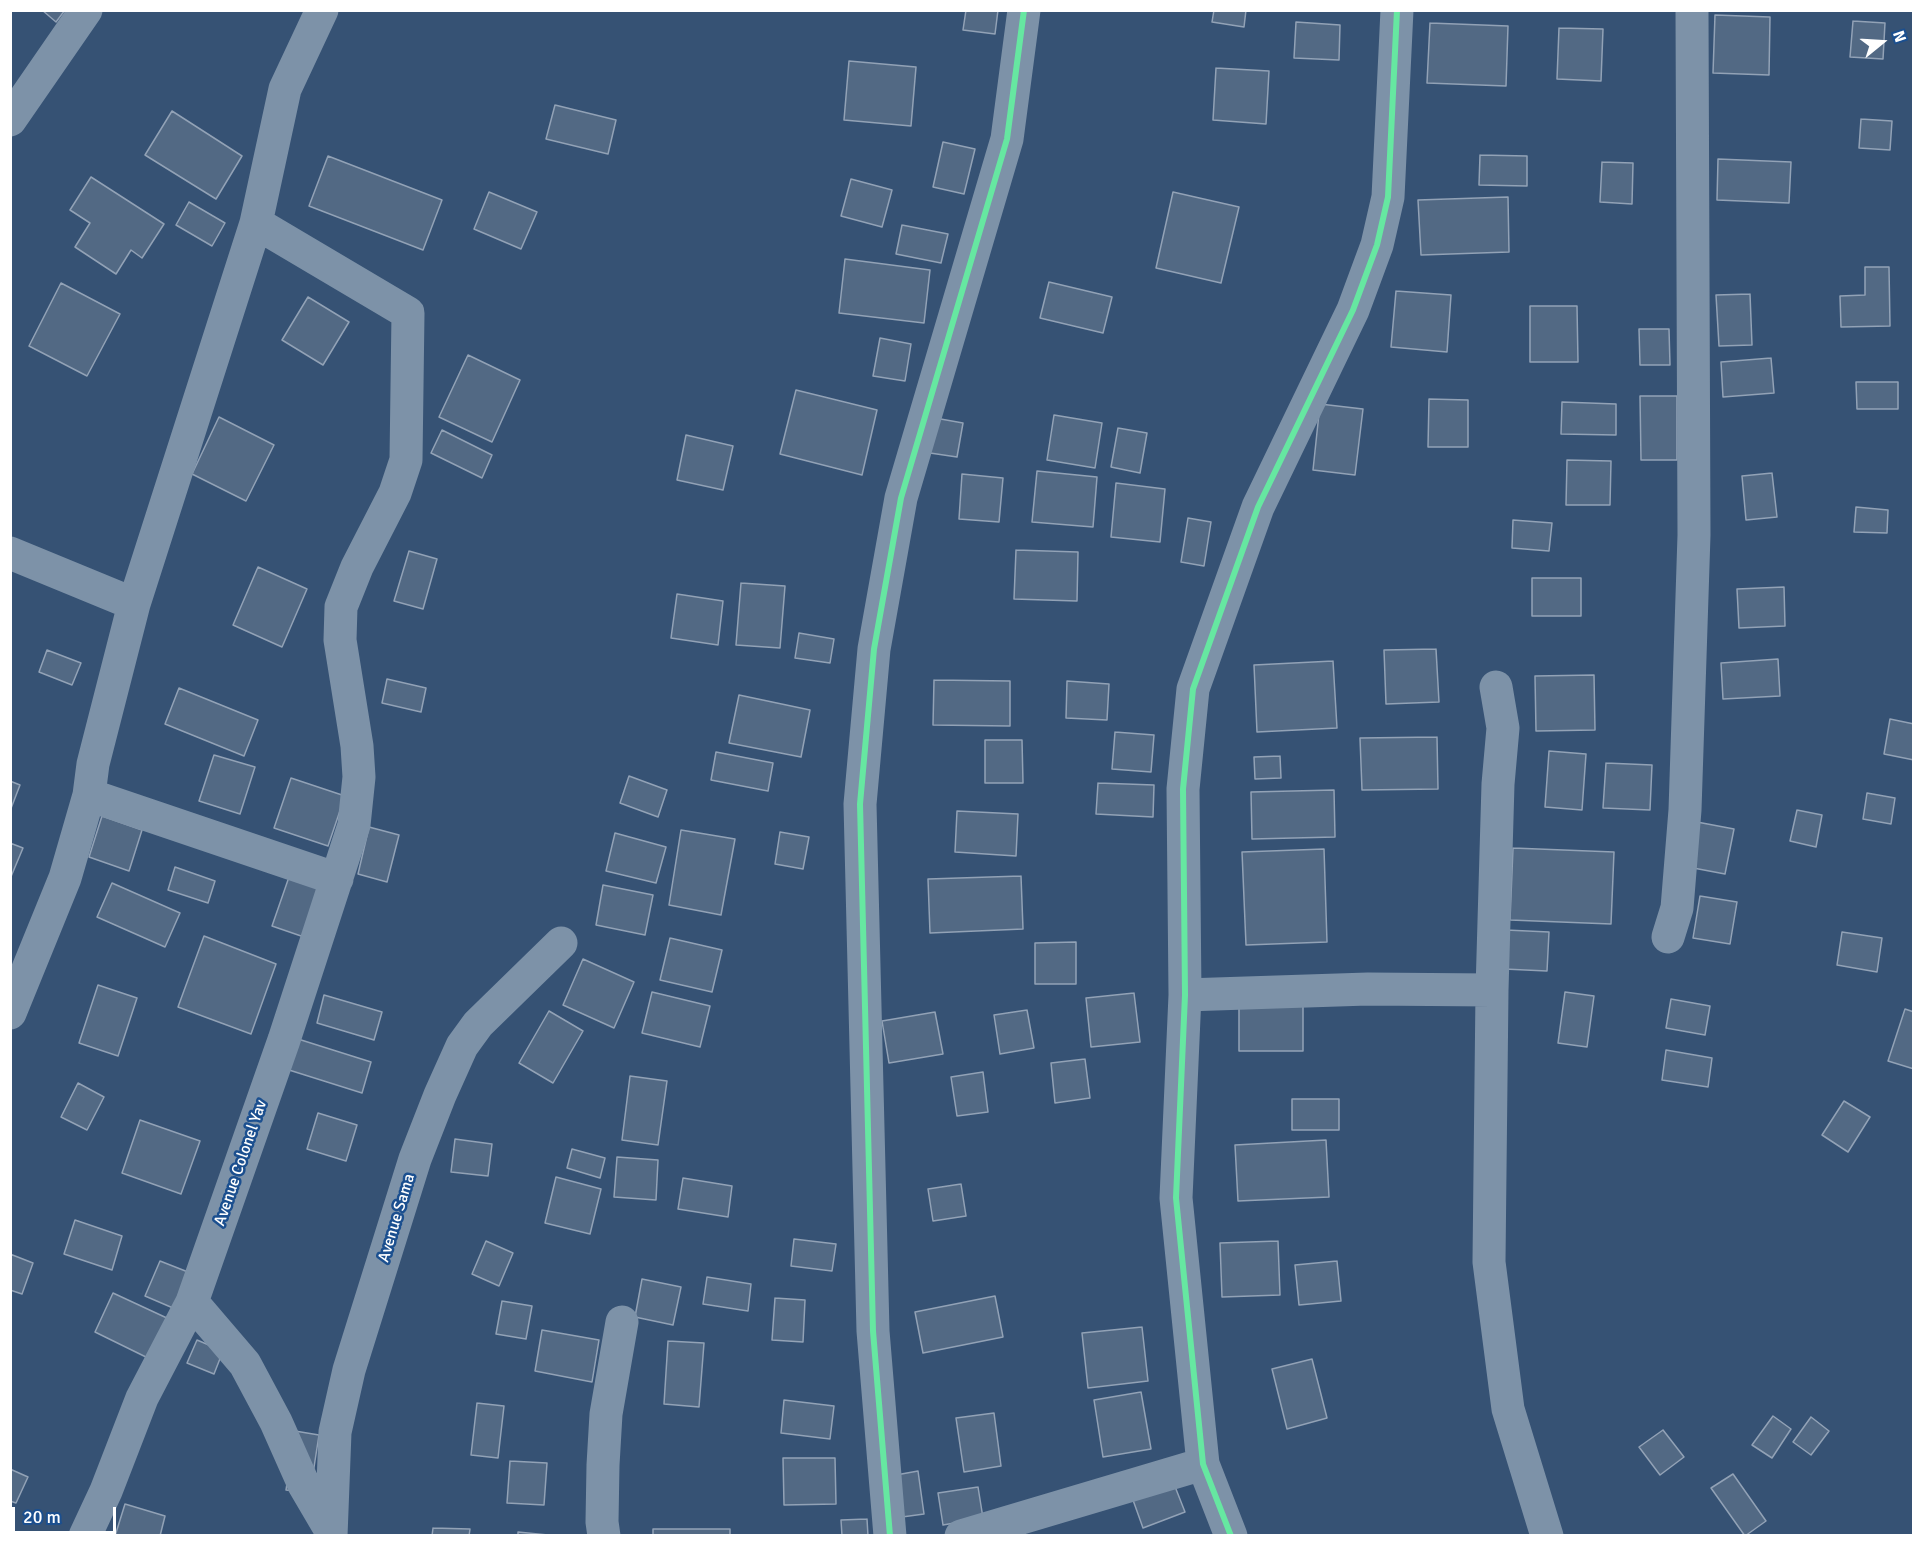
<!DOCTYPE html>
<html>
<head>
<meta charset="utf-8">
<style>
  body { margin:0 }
  #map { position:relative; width:1924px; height:1546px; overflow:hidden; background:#365274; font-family:Signika,sans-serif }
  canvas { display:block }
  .frame { position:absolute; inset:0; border:12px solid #fff; pointer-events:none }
  .north { position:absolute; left:1852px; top:12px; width:60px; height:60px; -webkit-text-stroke:4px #1b4f8f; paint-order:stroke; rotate:72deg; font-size:16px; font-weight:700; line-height:24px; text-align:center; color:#fff }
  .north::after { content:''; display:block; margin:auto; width:21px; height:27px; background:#fff; clip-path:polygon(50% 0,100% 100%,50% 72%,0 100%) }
  .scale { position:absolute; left:12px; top:1507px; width:104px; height:27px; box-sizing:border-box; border:3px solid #fff; border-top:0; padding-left:8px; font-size:18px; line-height:21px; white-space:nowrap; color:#fff; -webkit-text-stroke:4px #1b4f8f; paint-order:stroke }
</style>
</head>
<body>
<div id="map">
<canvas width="1924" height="1546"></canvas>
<div class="frame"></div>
<div class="north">N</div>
<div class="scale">20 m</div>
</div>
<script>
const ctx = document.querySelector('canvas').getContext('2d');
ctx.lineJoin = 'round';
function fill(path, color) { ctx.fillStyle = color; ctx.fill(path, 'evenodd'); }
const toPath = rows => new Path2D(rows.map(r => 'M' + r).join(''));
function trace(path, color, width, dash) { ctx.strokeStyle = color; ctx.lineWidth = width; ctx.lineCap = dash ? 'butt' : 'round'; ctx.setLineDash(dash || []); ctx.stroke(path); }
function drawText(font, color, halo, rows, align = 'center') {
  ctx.font = font + ' Signika,sans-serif'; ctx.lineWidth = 5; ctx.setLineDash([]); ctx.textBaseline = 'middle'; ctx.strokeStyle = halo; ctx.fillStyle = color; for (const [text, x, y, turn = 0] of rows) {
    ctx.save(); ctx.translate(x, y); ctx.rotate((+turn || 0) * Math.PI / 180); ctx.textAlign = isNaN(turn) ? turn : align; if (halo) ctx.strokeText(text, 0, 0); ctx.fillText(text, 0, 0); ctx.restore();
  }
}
const building = toPath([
  [42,10,65,10,56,22,42,10],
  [966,10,998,10,995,34,963,30,966,10],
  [1214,10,1246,10,1244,27,1212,22,1214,10],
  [1715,15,1770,17,1769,75,1713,73,1715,15],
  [1853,21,1885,23,1883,59,1850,57,1853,21],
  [1296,22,1340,25,1339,60,1294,58,1296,22],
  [1430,23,1508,26,1506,86,1427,83,1430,23],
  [1559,28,1603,29,1601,81,1557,79,1559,28],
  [849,61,916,67,911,126,844,120,849,61],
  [1216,68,1269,71,1266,124,1213,120,1216,68],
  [555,105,616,120,608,154,546,139,555,105],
  [172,111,242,156,216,199,145,155,172,111],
  [1861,119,1892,121,1890,150,1859,148,1861,119],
  [943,142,975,149,964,194,933,187,943,142],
  [1480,155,1527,156,1527,186,1479,185,1480,155],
  [328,156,442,200,423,250,309,206,328,156],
  [1718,159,1791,162,1789,203,1717,200,1718,159],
  [1602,162,1633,163,1632,204,1600,202,1602,162],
  [91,177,164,224,142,258,131,250,116,274,75,247,90,223,70,210,91,177],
  [851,179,892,190,882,227,841,216,851,179],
  [489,192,537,212,521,249,474,229,489,192],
  [1173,192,1239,207,1221,283,1156,268,1173,192],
  [1508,197,1509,252,1421,255,1418,200,1508,197],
  [189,202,225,223,212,246,176,225,189,202],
  [902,225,948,234,941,263,896,254,902,225],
  [845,259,930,270,924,323,839,313,845,259],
  [1865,267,1889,267,1890,326,1841,327,1840,296,1865,295,1865,267],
  [1049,282,1112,297,1103,333,1040,318,1049,282],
  [61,283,120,314,87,376,29,346,61,283],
  [1396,291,1451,295,1447,352,1391,347,1396,291],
  [1750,294,1752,345,1719,346,1716,295,1750,294],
  [308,297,349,322,323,365,282,340,308,297],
  [1530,306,1577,306,1578,362,1530,362,1530,306],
  [1639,329,1669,329,1670,365,1640,365,1639,329],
  [880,338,911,344,905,381,873,376,880,338],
  [468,355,520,380,492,442,439,417,468,355],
  [1771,358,1774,393,1723,397,1721,362,1771,358],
  [1856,382,1898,382,1898,409,1857,409,1856,382],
  [796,390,877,410,862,475,780,454,796,390],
  [1640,396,1677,396,1677,460,1641,460,1640,396],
  [1429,399,1468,400,1468,447,1428,447,1429,399],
  [1562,402,1616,404,1616,435,1561,434,1562,402],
  [1320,404,1363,409,1355,475,1313,470,1320,404],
  [1054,415,1102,423,1095,468,1047,460,1054,415],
  [219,417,274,445,246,501,192,474,219,417],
  [935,418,963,423,957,457,930,453,935,418],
  [1118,428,1147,433,1140,473,1111,467,1118,428],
  [442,430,492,455,482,478,431,453,442,430],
  [686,435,733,446,723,490,677,480,686,435],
  [1567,460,1611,461,1610,505,1566,505,1567,460],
  [1037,471,1097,477,1093,527,1032,522,1037,471],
  [1772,473,1777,517,1746,520,1742,476,1772,473],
  [962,474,1003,478,999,522,959,519,962,474],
  [1116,483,1165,489,1160,542,1111,537,1116,483],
  [1856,507,1888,510,1887,533,1854,532,1856,507],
  [1188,518,1211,522,1204,566,1181,562,1188,518],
  [1513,520,1552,523,1549,551,1512,548,1513,520],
  [1016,550,1078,552,1077,601,1014,599,1016,550],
  [409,551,437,559,423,609,394,601,409,551],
  [258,567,307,589,282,647,233,625,258,567],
  [1532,578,1581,578,1581,616,1532,616,1532,578],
  [741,583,785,586,780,648,736,645,741,583],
  [1784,587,1785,626,1739,628,1737,589,1784,587],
  [677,594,723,601,718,645,671,638,677,594],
  [799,633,834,639,830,663,795,658,799,633],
  [1436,649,1439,702,1386,704,1384,650,1436,649],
  [47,650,81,663,72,685,39,672,47,650],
  [1778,659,1780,696,1723,699,1721,663,1778,659],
  [1333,661,1337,728,1257,732,1254,665,1333,661],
  [1594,675,1595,730,1536,731,1535,676,1594,675],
  [387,679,426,688,421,712,382,703,387,679],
  [934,680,1010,681,1010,726,933,725,934,680],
  [1067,681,1109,684,1107,720,1066,718,1067,681],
  [179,688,258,720,244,756,165,724,179,688],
  [739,695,810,710,801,757,729,743,739,695],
  [1890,719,1914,724,1914,760,1884,754,1890,719],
  [1115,732,1154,735,1151,772,1112,769,1115,732],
  [1437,737,1438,789,1362,790,1360,738,1437,737],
  [985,740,1022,740,1023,783,985,783,985,740],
  [1549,751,1586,754,1582,810,1545,807,1549,751],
  [716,752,773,763,768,791,711,780,716,752],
  [214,755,255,767,240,814,199,801,214,755],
  [1280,756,1281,778,1255,779,1254,757,1280,756],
  [1606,763,1652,765,1650,810,1603,808,1606,763],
  [629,776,667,790,658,817,620,803,629,776],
  [291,778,345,796,328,846,274,828,291,778],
  [10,781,20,785,10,811,10,781],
  [1098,783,1154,785,1153,817,1096,814,1098,783],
  [1334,790,1335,837,1252,839,1251,792,1334,790],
  [1867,793,1895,798,1891,824,1863,819,1867,793],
  [1797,810,1822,815,1816,847,1790,841,1797,810],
  [957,811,1018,814,1016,856,955,852,957,811],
  [102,816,142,830,129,871,89,857,102,816],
  [1697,822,1734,829,1725,874,1688,867,1697,822],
  [369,827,399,835,387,882,358,874,369,827],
  [681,830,735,839,721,915,669,905,681,830],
  [780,832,809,837,803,869,775,864,780,832],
  [615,833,666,847,656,883,606,871,615,833],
  [10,843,23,848,10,879,10,843],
  [1513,848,1614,852,1611,924,1510,920,1513,848],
  [1324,849,1327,942,1246,945,1242,852,1324,849],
  [175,867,215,881,208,903,168,890,175,867],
  [1021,876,1023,929,930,933,928,879,1021,876],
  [289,877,321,888,304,937,272,926,289,877],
  [112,883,180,913,165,947,97,917,112,883],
  [603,885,653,895,645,935,596,925,603,885],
  [1700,896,1737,902,1730,944,1693,938,1700,896],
  [1506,930,1549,932,1547,971,1504,969,1506,930],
  [1842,932,1882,938,1877,972,1837,965,1842,932],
  [204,936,276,964,251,1034,178,1007,204,936],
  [670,938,722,950,712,992,660,980,670,938],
  [1076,942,1076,984,1035,984,1035,943,1076,942],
  [583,959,634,982,614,1028,563,1005,583,959],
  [98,985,137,998,118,1056,79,1043,98,985],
  [652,992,710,1006,700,1047,642,1033,652,992],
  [1565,992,1594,996,1587,1047,1558,1043,1565,992],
  [1134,993,1140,1042,1091,1047,1086,998,1134,993],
  [324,995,382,1012,374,1040,317,1023,324,995],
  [1671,999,1710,1006,1705,1035,1666,1028,1671,999],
  [1303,1003,1303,1051,1239,1051,1239,1004,1303,1003],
  [1905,1009,1914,1012,1914,1069,1888,1061,1905,1009],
  [1027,1010,1034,1048,1000,1054,994,1015,1027,1010],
  [549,1011,583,1031,553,1083,519,1063,549,1011],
  [935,1012,943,1054,889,1063,882,1021,935,1012],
  [298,1039,371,1062,362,1093,289,1070,298,1039],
  [1666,1050,1712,1058,1708,1087,1662,1080,1666,1050],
  [1085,1059,1090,1098,1055,1103,1051,1063,1085,1059],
  [983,1072,988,1112,957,1116,951,1077,983,1072],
  [630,1076,667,1081,658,1145,622,1140,630,1076],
  [78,1083,104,1097,87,1130,61,1117,78,1083],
  [1292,1099,1339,1099,1339,1130,1292,1130,1292,1099],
  [1844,1101,1870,1117,1848,1152,1822,1135,1844,1101],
  [318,1113,357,1125,346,1161,307,1149,318,1113],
  [140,1120,200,1141,181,1194,122,1173,140,1120],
  [455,1139,492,1144,488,1176,451,1172,455,1139],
  [1326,1140,1329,1197,1238,1201,1235,1145,1326,1140],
  [572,1149,605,1158,600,1178,567,1168,572,1149],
  [617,1157,658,1160,656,1200,614,1197,617,1157],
  [556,1177,601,1189,590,1234,545,1223,556,1177],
  [683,1178,732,1186,728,1217,678,1209,683,1178],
  [961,1184,966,1216,933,1221,928,1189,961,1184],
  [75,1220,122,1236,112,1270,64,1254,75,1220],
  [794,1239,836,1244,832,1271,791,1266,794,1239],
  [486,1241,513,1253,499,1286,472,1274,486,1241],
  [1278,1241,1280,1295,1222,1297,1220,1243,1278,1241],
  [10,1254,33,1263,22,1294,10,1290,10,1254],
  [160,1261,188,1272,173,1308,145,1296,160,1261],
  [1337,1261,1341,1301,1299,1305,1295,1265,1337,1261],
  [707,1277,751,1284,748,1311,703,1304,707,1277],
  [642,1279,681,1287,673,1325,635,1317,642,1279],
  [113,1293,169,1319,150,1359,95,1332,113,1293],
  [995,1296,1003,1337,923,1353,915,1312,995,1296],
  [775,1298,805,1300,803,1342,772,1340,775,1298],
  [502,1301,532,1306,526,1339,496,1334,502,1301],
  [1142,1327,1148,1381,1088,1388,1082,1333,1142,1327],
  [542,1330,599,1340,592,1382,535,1371,542,1330],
  [197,1340,223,1351,214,1374,187,1363,197,1340],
  [668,1341,704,1343,699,1407,664,1404,668,1341],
  [1312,1359,1327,1418,1287,1429,1272,1369,1312,1359],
  [1141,1392,1151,1449,1103,1457,1094,1400,1141,1392],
  [784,1400,834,1406,830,1439,781,1433,784,1400],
  [477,1403,504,1406,498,1458,471,1455,477,1403],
  [994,1413,1001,1466,964,1472,956,1418,994,1413],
  [1773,1416,1791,1429,1772,1458,1752,1445,1773,1416],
  [1811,1417,1829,1431,1811,1455,1793,1442,1811,1417],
  [1663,1430,1684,1457,1660,1475,1639,1447,1663,1430],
  [295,1431,319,1435,310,1493,286,1490,295,1431],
  [783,1458,835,1458,836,1504,784,1505,783,1458],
  [510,1461,547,1463,544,1505,507,1503,510,1461],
  [10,1469,28,1477,16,1503,10,1501,10,1469],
  [918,1471,924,1514,902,1517,896,1475,918,1471],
  [1733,1474,1766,1521,1745,1536,1711,1488,1733,1474],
  [1174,1484,1185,1512,1143,1528,1133,1500,1174,1484],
  [978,1487,983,1518,943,1525,938,1493,978,1487],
  [125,1504,165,1516,160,1536,115,1536,125,1504],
  [867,1519,868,1536,842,1536,841,1520,867,1519],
  [433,1528,470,1529,469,1536,432,1536,433,1528],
  [653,1529,730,1529,730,1536,653,1536,653,1529],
  [518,1532,558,1536,518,1536,518,1532]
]);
fill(building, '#526984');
trace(building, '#92a2b6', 1.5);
trace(toPath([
  [10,120,86,10],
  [10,553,134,604],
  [1496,687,1503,728,1498,784,1492,990,1489,1262,1508,1409,1547,1536],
  [89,795,337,879],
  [1668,937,1677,908,1685,810,1694,535,1692,10],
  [1185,995,1368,989,1492,990],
  [10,1013,65,878,89,795,93,764,134,604,256,223,285,89,322,10],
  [192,1302,245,1364,276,1422,304,1485,331,1531],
  [85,1536,106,1491,142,1398,192,1302,284,1040,354,825,359,777,357,746,340,640,341,607,357,567,395,493,406,460,408,313,256,223],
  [331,1536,335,1432,349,1370,415,1159,440,1095,462,1046,478,1024,561,943],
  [604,1536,602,1522,603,1465,606,1414,622,1322],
  [890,1536,873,1331,860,804,874,649,901,498,1007,139,1024,10],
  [961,1536,1203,1464],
  [1231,1536,1203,1464,1176,1198,1185,995,1183,789,1193,689,1258,507,1353,310,1377,245,1388,197,1397,10]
]), '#7d92a8', 33);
trace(toPath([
  [890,1536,873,1331,860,804,874,649,901,498,1007,139,1024,10],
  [1231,1536,1203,1464,1176,1198,1185,995,1183,789,1193,689,1258,507,1353,310,1377,245,1388,197,1397,10]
]), '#66e7a1', 6);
drawText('16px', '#fff', '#1b4f8f', [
  ["Avenue Colonel Yav",241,1163,-71],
  ["Avenue Sama",397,1218,-73]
]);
</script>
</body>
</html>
